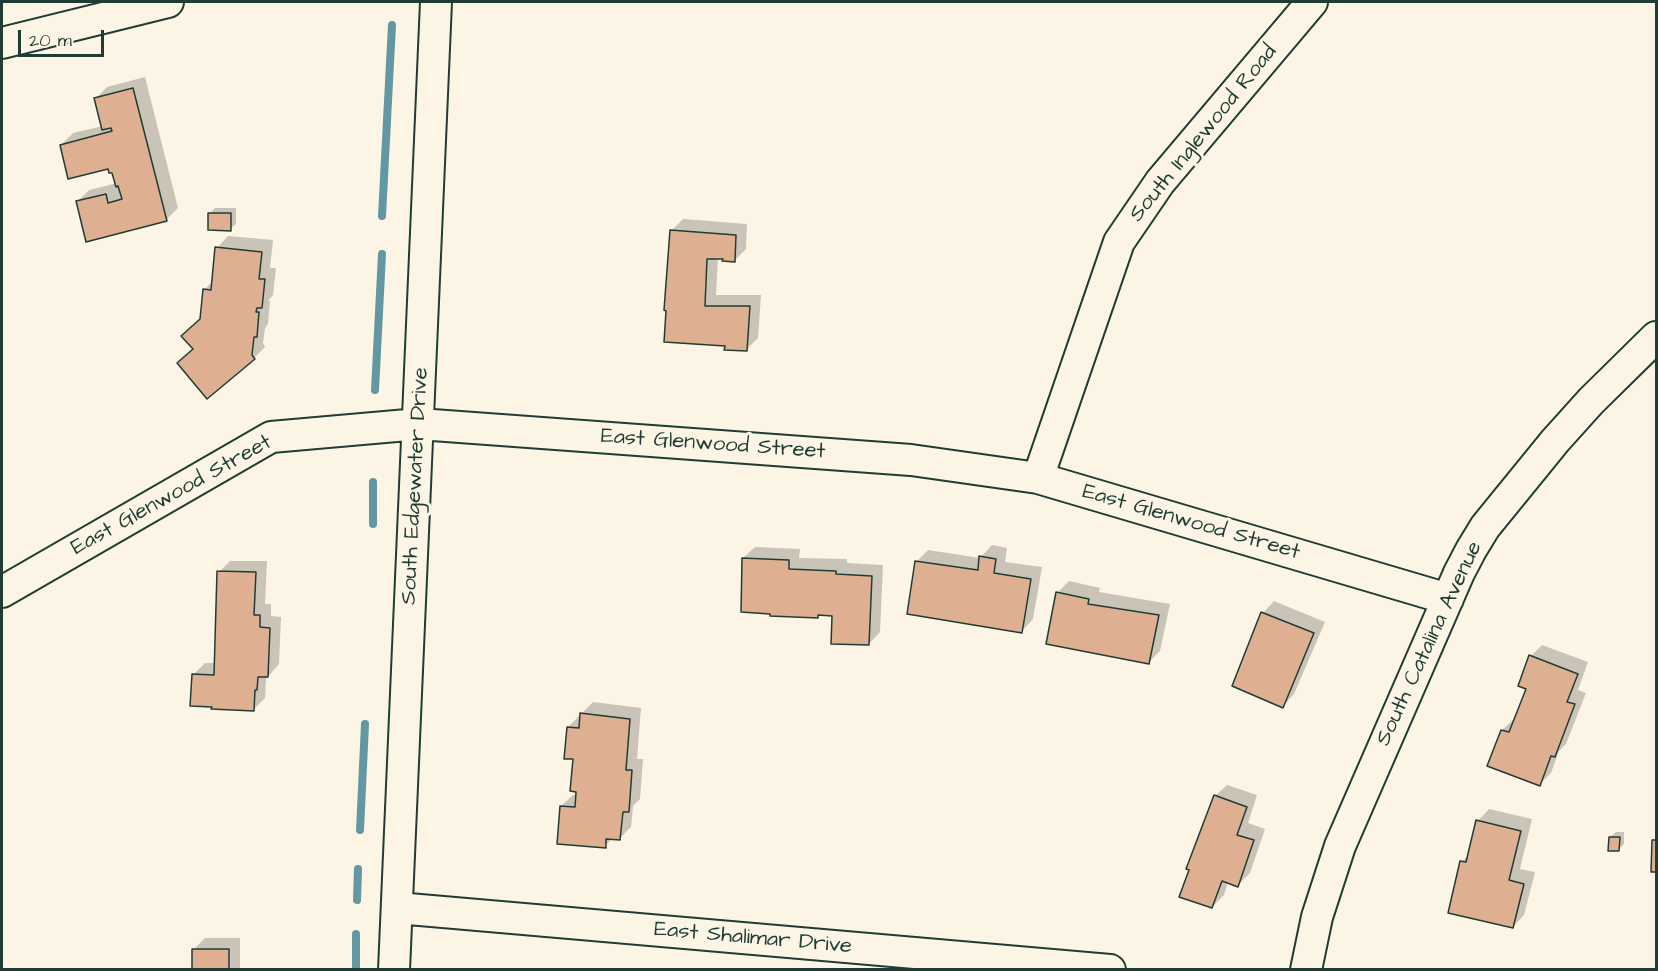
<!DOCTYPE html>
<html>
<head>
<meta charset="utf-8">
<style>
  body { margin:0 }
  #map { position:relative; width:1658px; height:971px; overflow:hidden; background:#fcf5e5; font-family:"Architects Daughter",sans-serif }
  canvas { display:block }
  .frame { position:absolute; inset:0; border:3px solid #1f3d34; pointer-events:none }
  .scale { position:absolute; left:18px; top:30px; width:86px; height:27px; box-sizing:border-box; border:3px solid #1f3d34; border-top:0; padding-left:8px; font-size:18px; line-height:21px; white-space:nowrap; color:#1f3d34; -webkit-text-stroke:4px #fcf5e5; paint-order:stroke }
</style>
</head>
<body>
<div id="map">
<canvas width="1658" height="971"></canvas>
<div class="frame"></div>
<div class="scale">20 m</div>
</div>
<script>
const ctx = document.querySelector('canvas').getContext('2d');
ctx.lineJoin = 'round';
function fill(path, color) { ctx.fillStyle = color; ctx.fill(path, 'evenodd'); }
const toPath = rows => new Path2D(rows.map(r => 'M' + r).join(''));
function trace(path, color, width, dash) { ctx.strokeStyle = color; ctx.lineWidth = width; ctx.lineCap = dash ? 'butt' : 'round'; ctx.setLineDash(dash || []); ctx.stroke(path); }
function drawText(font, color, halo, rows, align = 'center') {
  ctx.font = font + ' "Architects Daughter",sans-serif'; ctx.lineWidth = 6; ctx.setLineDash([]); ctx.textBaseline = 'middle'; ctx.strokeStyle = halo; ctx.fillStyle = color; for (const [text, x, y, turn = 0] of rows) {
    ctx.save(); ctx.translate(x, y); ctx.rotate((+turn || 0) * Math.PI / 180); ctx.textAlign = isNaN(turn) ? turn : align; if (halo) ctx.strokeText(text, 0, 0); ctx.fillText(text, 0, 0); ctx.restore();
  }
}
fill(toPath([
  [145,77,178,208,167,219,77,202,89,190,117,183,109,167,61,145,73,133,103,126,96,98,107,87],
  [215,208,236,208,236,224,230,229,210,213],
  [683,219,747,224,746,249,734,261,718,257,716,295,761,295,758,338,747,349,727,344,666,341,672,230],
  [228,236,273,240,270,268,276,268,273,295,268,301,270,301,268,324,265,328,263,343,265,347,254,358,194,349,202,318,204,290,214,280,217,248],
  [992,545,1007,548,1005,562,1042,567,1033,619,1022,631,917,561,928,550,980,558],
  [755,547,800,549,799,558,847,559,847,563,883,565,880,632,869,644,834,615,820,614,817,616,743,558],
  [230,561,267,561,265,604,271,604,271,616,281,617,279,664,266,679,265,698,253,710,193,675,205,663,215,663,219,572],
  [1069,581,1100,588,1099,592,1170,604,1160,651,1149,662,1057,593],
  [1274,601,1325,622,1294,694,1283,706,1234,686,1263,613],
  [1542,645,1588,662,1578,690,1586,693,1566,744,1559,751,1551,773,1539,785,1502,730,1514,719,1516,719,1528,688,1531,656],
  [593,702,641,708,637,759,643,759,640,799,633,806,631,827,620,838,613,838,605,846,561,806,573,795,578,795,575,758,568,727],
  [1227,785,1257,795,1248,823,1265,829,1250,873,1238,885,1228,882,1224,895,1212,907,1215,796],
  [1489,809,1532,819,1520,869,1535,872,1524,915,1513,927,1462,862,1469,854,1478,821],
  [1616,832,1624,832,1624,844,1618,850,1610,837],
  [1656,838,1656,871,1653,871,1654,840],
  [205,938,240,938,240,970,193,970,194,949]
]), '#0003');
trace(toPath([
  [382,216,392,25],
  [375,390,382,254],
  [373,482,373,524],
  [360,830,365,724],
  [357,900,358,869],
  [356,970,356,934]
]), '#6198a4', 8);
const building = toPath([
  [133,88,167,221,86,242,76,201,106,194,108,203,122,199,118,186,116,187,112,173,109,173,108,169,68,179,60,145,112,131,111,128,102,130,94,98,133,88],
  [208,213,231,213,231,231,208,230,208,213],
  [670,230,736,235,735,262,722,261,723,259,707,259,705,306,750,306,747,351,724,350,725,346,664,342,666,311,664,310,670,230],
  [215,247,262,252,259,279,265,279,262,308,257,308,256,312,259,312,257,337,254,337,252,355,255,359,207,399,177,363,193,349,181,336,200,319,203,289,211,290,215,247],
  [979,556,996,559,994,573,1031,579,1022,633,907,614,915,561,978,570,979,556],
  [742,558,789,560,789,569,836,571,836,574,872,576,869,645,831,644,832,616,818,615,818,618,770,616,770,614,741,612,742,558],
  [217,571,256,572,254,615,260,615,260,627,270,628,268,677,258,677,257,690,255,690,254,711,211,709,212,707,190,706,192,674,214,675,217,571],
  [1056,592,1089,599,1088,604,1159,615,1149,664,1046,644,1056,592],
  [1261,612,1314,633,1283,708,1232,686,1261,612],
  [1529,655,1578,674,1567,702,1575,704,1555,757,1551,756,1540,786,1487,766,1501,730,1509,732,1526,689,1518,686,1529,655],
  [580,713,630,719,626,770,632,770,629,812,623,812,620,840,606,839,606,848,557,844,560,806,575,807,576,792,570,791,573,759,564,759,567,727,579,728,580,713],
  [1214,795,1247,807,1237,835,1254,840,1238,887,1222,881,1212,908,1179,897,1189,870,1186,869,1214,795],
  [1476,820,1521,831,1509,880,1524,884,1513,928,1448,913,1460,861,1466,862,1476,820],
  [1609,837,1620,837,1619,851,1608,851,1609,837],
  [1652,840,1656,840,1656,872,1651,872,1652,840],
  [192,949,229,949,229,970,192,970,192,949]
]);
fill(building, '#deaf90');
trace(building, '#1f3d34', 1.5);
const minor = toPath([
  [2,43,168,2],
  [1038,478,1119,242,1160,182,1312,2],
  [2,592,271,437,419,424,911,460,1038,478,1448,599],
  [397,908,1110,970],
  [394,970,436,2],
  [1306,970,1317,917,1340,846,1459,573,1471,550,1485,527,1555,441,1591,401,1656,337]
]);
trace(minor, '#1f3d34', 34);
trace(minor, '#fcf5e5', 30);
drawText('22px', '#1f3d34', '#fcf5e5', [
  ["South Inglewood Road",1204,134,-51],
  ["East Glenwood Street",713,445,4],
  ["South Edgewater Drive",416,486,-87],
  ["East Glenwood Street",172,496,-29],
  ["East Glenwood Street",1191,523,16],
  ["South Catalina Avenue",1430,644,-65],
  ["East Shalimar Drive",753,939,5]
]);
</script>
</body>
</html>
